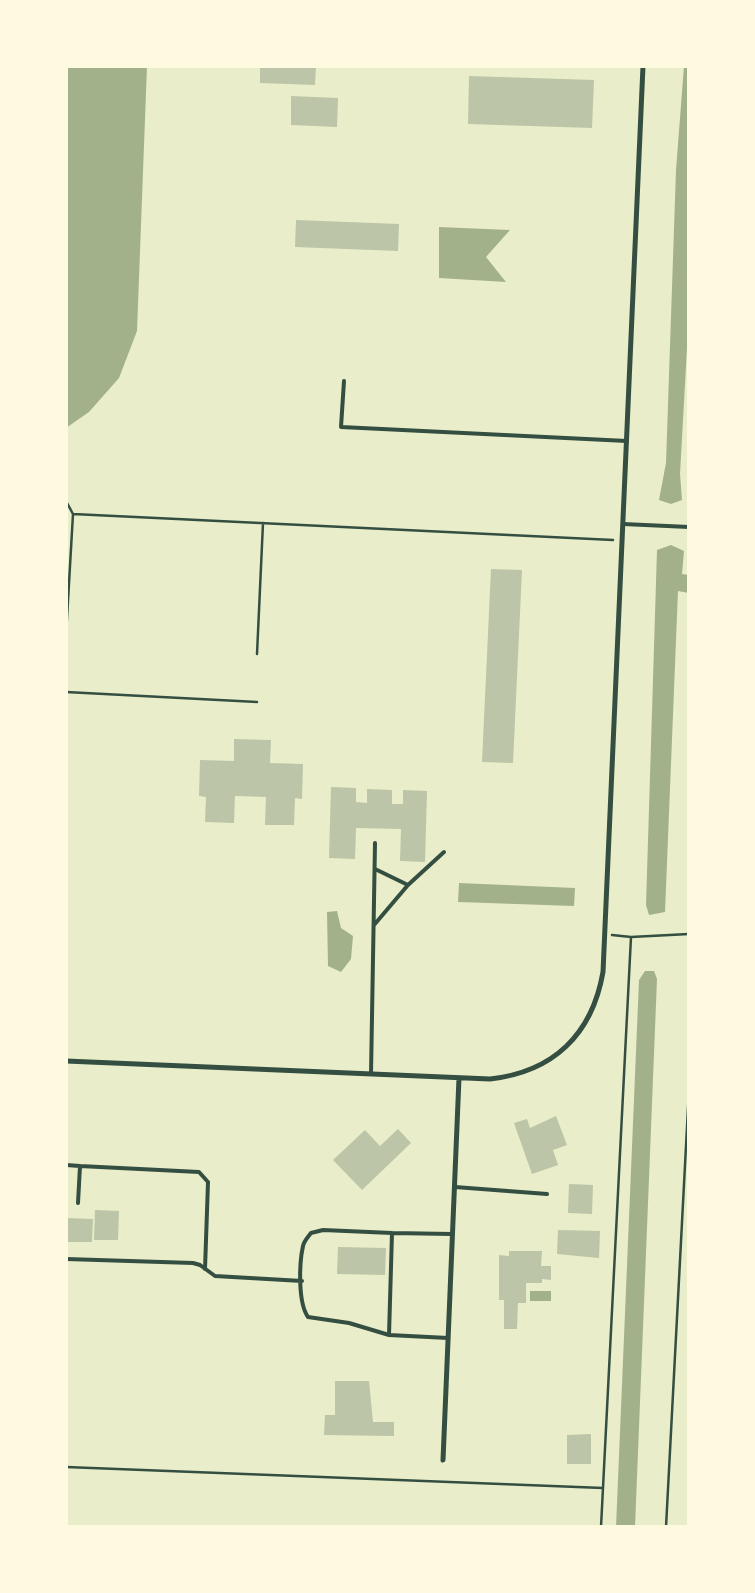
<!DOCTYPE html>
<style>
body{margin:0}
#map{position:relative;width:755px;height:1593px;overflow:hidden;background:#e9edc9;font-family:"Exo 2",sans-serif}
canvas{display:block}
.frame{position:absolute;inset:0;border:68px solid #fefae0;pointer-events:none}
</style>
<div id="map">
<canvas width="755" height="1593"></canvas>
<div class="frame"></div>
</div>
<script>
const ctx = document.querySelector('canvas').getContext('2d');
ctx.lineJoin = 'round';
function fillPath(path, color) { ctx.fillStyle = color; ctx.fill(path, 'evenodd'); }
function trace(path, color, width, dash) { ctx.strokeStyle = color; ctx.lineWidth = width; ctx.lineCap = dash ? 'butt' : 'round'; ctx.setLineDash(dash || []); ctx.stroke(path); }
fillPath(new Path2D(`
 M66,66H147L137,331L119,378L89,412L66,428Z
 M684,66H689V312L680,474L682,500L671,504L659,500L666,463L676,170Z
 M439,227L510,230L486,257L506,282L439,278Z
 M671,545L684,551L682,574L689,575V593L678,591L665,912L649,915L646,905L657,550Z
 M459,883L575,888L574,906L458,902Z
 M337,911L341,928L353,936L351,959L341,972L328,966L327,912Z
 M645,971H654L657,979L635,1527H616L639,980Z
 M530,1291H551V1301H530Z`), '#a3b18a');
fillPath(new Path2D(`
 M260,66H316L315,85L260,83Z
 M469,76L594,80L592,128L468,124Z
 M291,96L338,98L337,127L291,125Z
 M296,220L399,224L398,251L295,247Z
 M491,569L522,570L513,763L482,762Z
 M234,739L271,740L270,763L303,764L302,799L295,798L294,825H265L266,797L235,796L234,823L205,822L206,797L199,796L200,760L234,761Z
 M331,787L356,788V802L367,803V789L392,790V804H403V790L427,791L425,862L400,861L401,829L356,828L355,859L329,858Z
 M556,1116L567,1145L553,1150L558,1165L532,1174L514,1123L527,1119L530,1128Z
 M398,1129L411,1143L362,1190L333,1160L365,1130L380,1146Z
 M569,1184L593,1185L592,1214L568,1213Z
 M95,1210L119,1211L118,1240H94Z
 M66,1218L93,1219L92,1242H66Z
 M558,1230L600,1231L599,1258L557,1254Z
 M338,1247L386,1248L385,1275L337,1274Z
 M509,1251H542L541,1266H551V1280L542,1279V1283H526V1303H518L517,1329H504V1300H499V1255L509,1256Z
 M335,1381H369L373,1422H394V1436L324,1435L325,1415H335Z
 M591,1434V1464H567V1435Z`), '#bcc5a7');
trace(new Path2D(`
 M66,501L73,514
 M66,635L73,514L613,540
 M257,654L263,523
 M66,692L257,702
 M612,935L631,937L689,934
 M66,1467L603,1488
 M601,1527L631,937
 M666,1527L689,1089`), '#344e41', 2.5);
trace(new Path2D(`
 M344,381L341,427L627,441
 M623,524L689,527
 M375,869L408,885
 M374,925L408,885L444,852
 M371,1074L375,843
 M66,1165L80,1166L78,1203
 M80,1166L199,1172L208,1182L205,1269
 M455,1187L547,1194
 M66,1259L193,1263L200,1265L215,1276L302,1281
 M389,1335L349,1323L308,1317C298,1303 299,1264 303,1246C304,1241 308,1237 311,1233L323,1230L392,1233
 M448,1338L389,1335L392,1233L452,1234`), '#344e41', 4);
trace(new Path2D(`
 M66,1061L490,1079C553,1072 592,1035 603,972L643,66
 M443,1460L459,1078`), '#344e41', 5);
</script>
